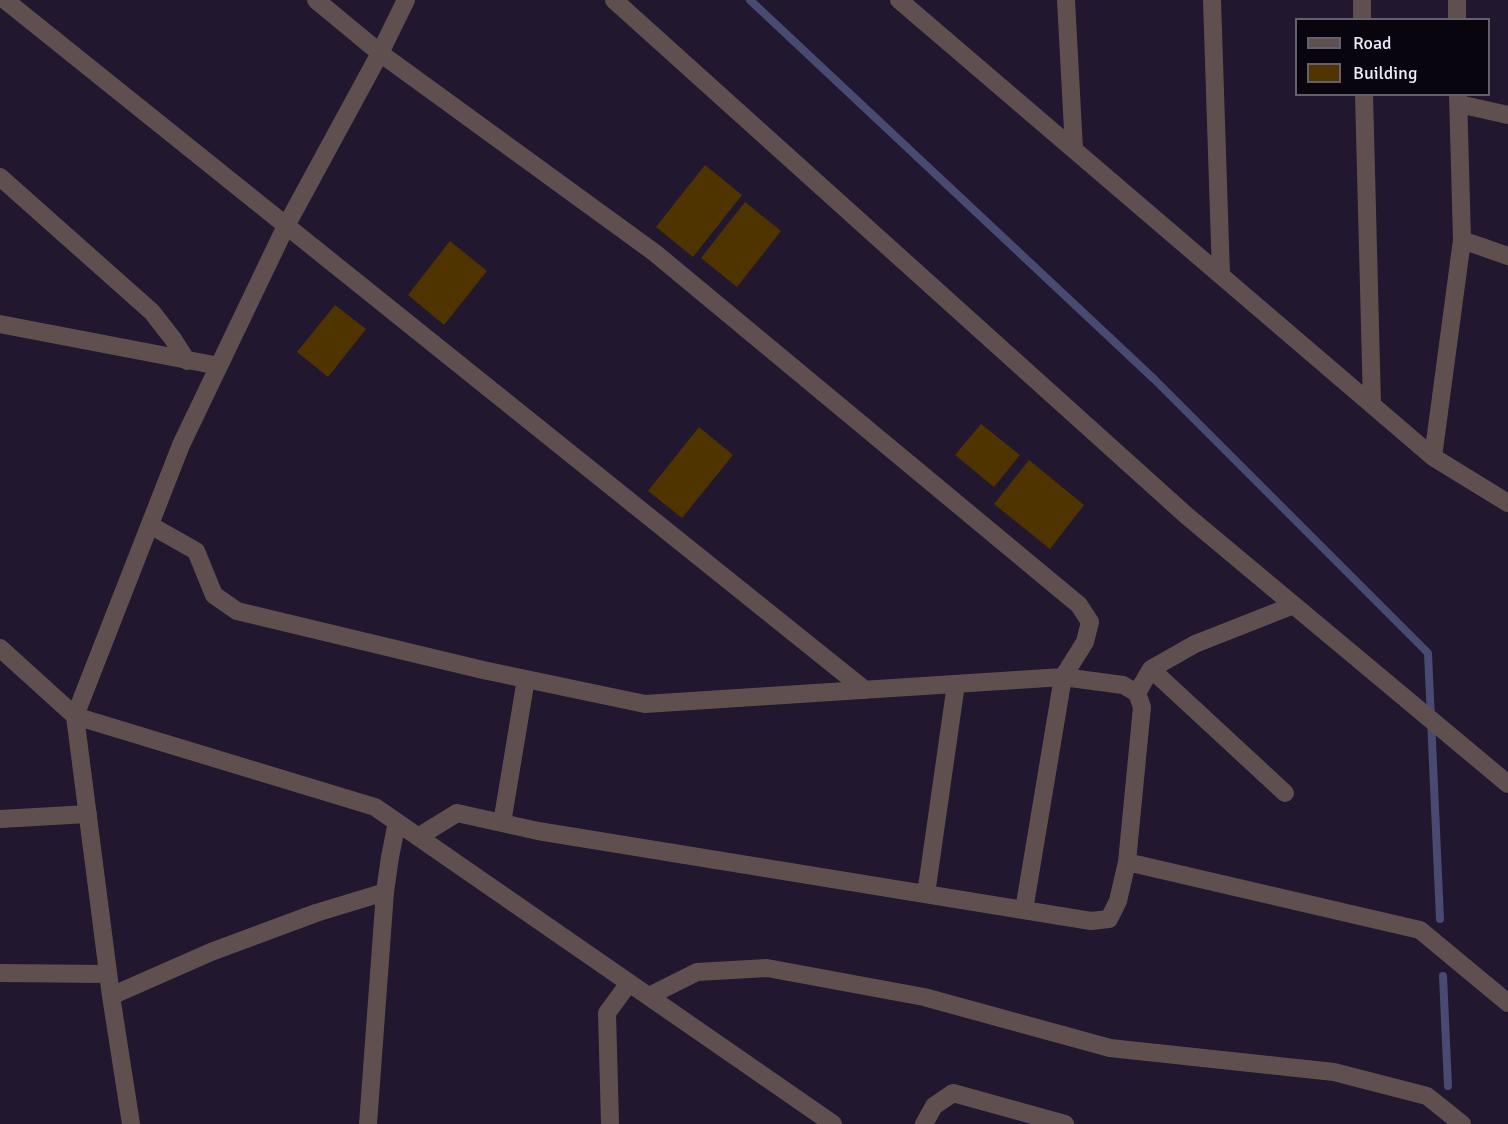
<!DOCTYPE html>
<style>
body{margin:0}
#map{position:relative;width:1508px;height:1124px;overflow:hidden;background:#21172e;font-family:Signika,sans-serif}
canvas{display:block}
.legend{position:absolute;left:1295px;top:18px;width:195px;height:78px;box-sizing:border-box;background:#09050e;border:2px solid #65616c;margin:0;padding:8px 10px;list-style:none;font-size:18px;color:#f0eafa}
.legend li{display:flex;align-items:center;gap:12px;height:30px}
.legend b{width:30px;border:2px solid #65616c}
</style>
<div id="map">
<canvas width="1508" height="1124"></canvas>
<ul class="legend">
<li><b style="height:8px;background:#5f504f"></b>Road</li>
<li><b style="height:16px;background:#503400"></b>Building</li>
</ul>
</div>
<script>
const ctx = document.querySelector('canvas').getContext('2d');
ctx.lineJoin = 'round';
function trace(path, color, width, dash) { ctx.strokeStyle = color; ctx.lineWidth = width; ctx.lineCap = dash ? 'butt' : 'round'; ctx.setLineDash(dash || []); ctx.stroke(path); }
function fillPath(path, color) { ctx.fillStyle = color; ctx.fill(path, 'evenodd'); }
trace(new Path2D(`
 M750,0L1154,379L1428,653L1440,919
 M1443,976L1448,1086`), '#484a71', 8);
fillPath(new Path2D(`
 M705,165L742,195L693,257L656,227Z
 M745,202L781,231L737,287L701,258Z
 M450,241L487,271L444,325L408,295Z
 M335,305L366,329L328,377L297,352Z
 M981,424L1020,455L994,487L955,455Z
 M699,427L733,455L682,518L648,491Z
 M1029,460L1084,505L1050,549L994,504Z`), '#503400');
trace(new Path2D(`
 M5,0L865,690
 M316,0L380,53L655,253L1079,605L1090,622L1085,642L1063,677L1024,910
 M406,0L380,53L286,226L181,445L75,716L375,807L833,1124
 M614,0L1187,516L1508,784
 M899,0L1433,457L1508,503
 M1066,0L1074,149
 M1212,0L1221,275
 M1362,0V20
 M1457,0V20
 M1364,94L1372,404
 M1459,104L1508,115
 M0,177L152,312L173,339L187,361
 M1462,240L1508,256
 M0,324L219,366
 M1433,457L1462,240L1458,94
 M150,525L196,551L214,595L237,611L483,670L645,704L1063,677L1123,685L1137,693L1142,707L1127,862L1118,901L1109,919L1091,921L538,831L457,813L418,837
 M0,648L75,716L111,996
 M1151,669L1285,793
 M1137,693L1151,669L1195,644L1294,605
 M0,819L88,814
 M502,823L526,679
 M1127,862L1420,930L1508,1003
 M926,894L956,684
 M0,973L108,974
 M649,996L697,972L767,968L924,997L1110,1048L1334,1072L1427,1096L1462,1124
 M131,1124L111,996L211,952L316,913L385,892
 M368,1124L385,892L390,857L397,822
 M610,1124L607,1013L629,983
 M924,1124L934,1106L953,1093L1065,1124`), '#5f504f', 18);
</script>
